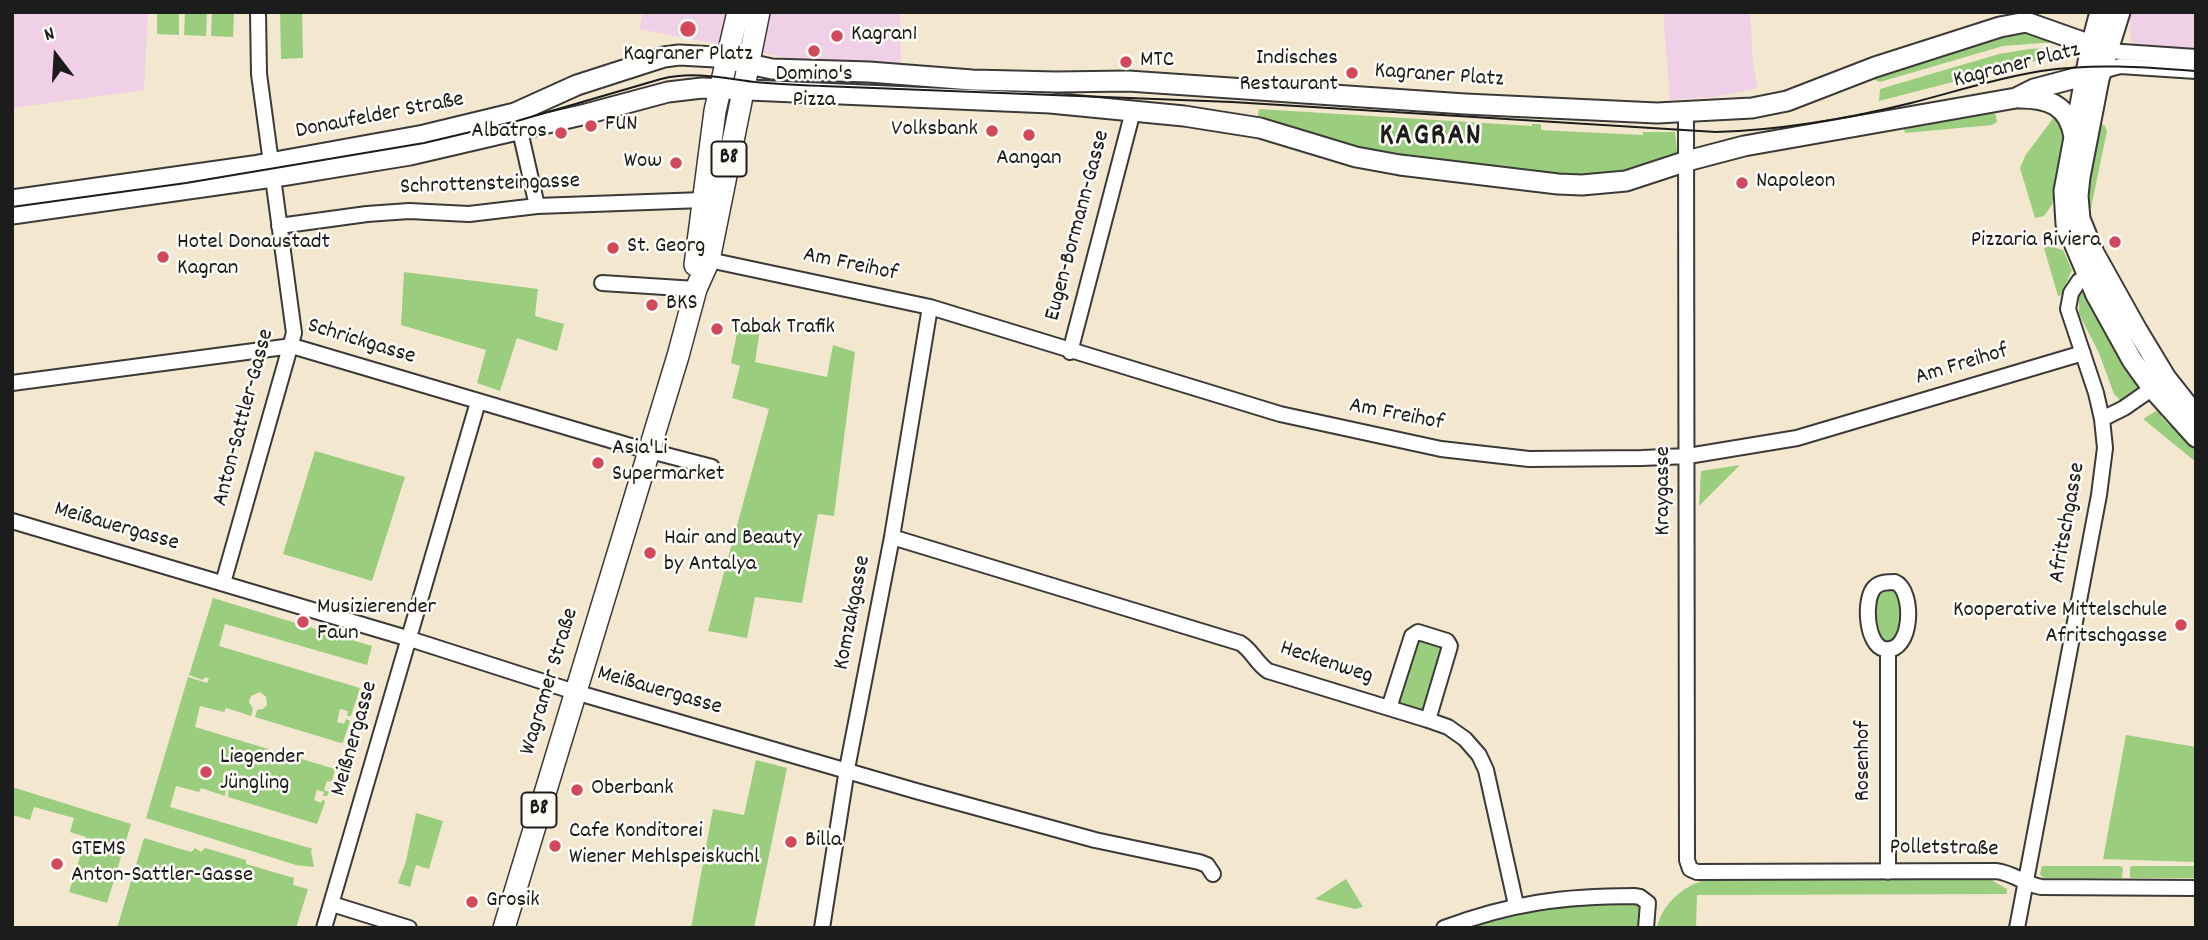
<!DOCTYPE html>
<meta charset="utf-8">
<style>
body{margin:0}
#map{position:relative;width:2208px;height:940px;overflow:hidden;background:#f3e7cf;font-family:Dekko,sans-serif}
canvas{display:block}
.frame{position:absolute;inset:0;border:14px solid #1c1c1c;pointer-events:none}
.north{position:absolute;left:21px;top:21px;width:70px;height:70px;-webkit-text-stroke:5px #fdfcf7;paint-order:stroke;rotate:343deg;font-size:19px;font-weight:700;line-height:28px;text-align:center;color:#1c1c1c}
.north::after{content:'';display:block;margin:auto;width:24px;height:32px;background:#1c1c1c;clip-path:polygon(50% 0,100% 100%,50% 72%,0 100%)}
</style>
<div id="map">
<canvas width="2208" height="940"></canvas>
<div class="frame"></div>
<div class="north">N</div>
</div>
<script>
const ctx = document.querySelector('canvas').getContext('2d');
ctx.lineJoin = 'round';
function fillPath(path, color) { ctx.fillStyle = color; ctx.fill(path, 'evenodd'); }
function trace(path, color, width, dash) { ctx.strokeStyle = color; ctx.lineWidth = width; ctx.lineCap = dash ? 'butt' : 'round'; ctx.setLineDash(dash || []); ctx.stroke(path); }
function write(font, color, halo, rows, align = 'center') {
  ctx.font = font + ' Dekko,sans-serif'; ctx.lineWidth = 5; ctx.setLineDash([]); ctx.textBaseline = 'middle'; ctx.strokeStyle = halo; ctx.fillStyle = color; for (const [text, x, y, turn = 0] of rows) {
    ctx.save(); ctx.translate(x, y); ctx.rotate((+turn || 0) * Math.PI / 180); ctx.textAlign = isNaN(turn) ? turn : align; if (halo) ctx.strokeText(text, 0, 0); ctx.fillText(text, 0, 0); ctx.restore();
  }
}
fillPath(new Path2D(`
 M12,12H148L144,90L12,108Z
 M643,12H900L901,80L639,29Z
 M1663,12H1750L1753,64L1758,88L1715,97L1670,100Z
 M2129,12H2196V50L2131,43Z`), '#efd0e7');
fillPath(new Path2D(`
 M157,12H179V35L157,34Z
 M185,12H207L206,36L184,35Z
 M212,12H234L233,37L211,36Z
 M280,12H302L303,58L281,59Z
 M2030,30L2056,42L2003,46L1880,82L1875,80L1872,73L1937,50Z
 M2029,49C2038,49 2050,46 2054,56L1879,101L1880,89L1999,54Z
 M1259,109L1532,126V124H1541V130L1643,135V132H1675L1677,151L1673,156L1612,177L1585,180L1417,164L1257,121Z
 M1995,113L1997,122L1992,125L1905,133L1904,129L1951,120V117Z
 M2057,113L2067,132L2052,205L2044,216L2035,218L2020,168L2025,156Z
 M2097,122L2105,126L2107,131L2091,208L2087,210L2086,202Z
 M2049,246L2063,250L2072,270L2061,295L2058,296L2044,248Z
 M404,272L538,289L535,316L564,324L557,351L517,338L500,391L477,383L486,350L401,325Z
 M2086,291L2141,388L2122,402L2114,394L2099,353L2079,314V295Z
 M739,323L760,329L755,362L827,377L833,345L855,352L834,516L818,514L802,603L755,597L747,638L708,631L769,409L732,398L740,366L731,363Z
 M2156,411L2161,412V416L2169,425L2170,424L2189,443H2196V462L2143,419Z
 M315,451L405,477L372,581L283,554Z
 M1740,465L1699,506L1701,471Z
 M1893,588L1901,596V634L1897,639L1886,644L1875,633L1874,597L1880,590Z
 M213,598L372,646L367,665L225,624L219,646L360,688L351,716H347L348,711L340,709L337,722L344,724L346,719L350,721L343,742L341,743L255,717L257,710L263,709L267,705L266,697L260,692L251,696L249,702L253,709L251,716L226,708L224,712L200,706L195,727L335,769L332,782L327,781L324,790L329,792L327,796H323L324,792L317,790L314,800L321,803L323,799L325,802L317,824L228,797L229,786L234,785L237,778L234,770L224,772L223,781L226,786L225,796L201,788L199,792L176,786L170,807L313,849L311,851L314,867L296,865L146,818L188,677L207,683L209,679L205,677L203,680L189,675Z
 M1415,637L1446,646L1426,712L1395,703Z
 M2126,735L2196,747V862L2103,859Z
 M756,760L787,768L754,928H691L713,809L744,815Z
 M12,787L131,824L107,903L69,892L86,837L70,832L74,818L34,807L30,820L12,815Z
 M416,813L443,821L429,869L416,865L410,887L398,883L406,861Z
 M144,838L191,852L195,848L201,852L205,848L246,860V864L294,878L293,885L308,889L296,928H117Z
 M2042,866H2120L2123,868L2122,878H2043L2040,874Z
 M2133,866H2196V878H2130V867Z
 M1993,877V881L2007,889V894L1697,895L1696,928H1657C1661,907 1680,888 1700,882V878Z
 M1346,879L1363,907L1355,909L1315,899Z
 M1632,901L1641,908L1640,928H1456L1539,906Z`), '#9ace7e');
const street = new Path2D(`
 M2108,51L2196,57
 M2102,71L2120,66L2196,71
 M1686,112L1687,860L1690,869L1697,872L1996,871C2013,873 2025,884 2041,887L2196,888
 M518,122L537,206
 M279,226L367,214L409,211L469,214L537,206L703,200
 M709,260L930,307L1280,414L1441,449L1529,459L1642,458L1688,456L1797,438L2083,353
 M602,283L696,289
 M1070,352L1133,111
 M12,383L292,346L627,445L712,467
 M2102,419L2124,408L2160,383
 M12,521L410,639L575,692L916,791L1095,840L1199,862L1207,865L1213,874
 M892,537L1240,643C1252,650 1256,663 1268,671L1428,720L1448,727L1465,739L1479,755L1486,770L1516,905
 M1895,582C1915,590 1913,655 1884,649C1866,645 1863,598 1875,587C1880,582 1888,582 1895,582Z
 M223,583L294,333L259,74L258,12
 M1888,650V872
 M1389,708L1412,636L1418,632L1447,641L1450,646L1428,720
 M332,904L409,928
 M324,928L478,402
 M822,928L847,769L892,537L930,307
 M1444,928C1511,903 1564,896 1634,896L1640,897L1648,903L1646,928
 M2017,928L2099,495L2105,448L2102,419L2096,393L2068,309L2071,293L2079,281L2094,271`);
const secondary = new Path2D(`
 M2100,12L2091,46L2064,191L2066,224L2096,295L2132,360L2152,388L2196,437
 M2120,12L2099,79L2080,177L2078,196L2080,219L2094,253L2137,330L2166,378L2196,416
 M2020,98C2048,98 2069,105 2074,137
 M12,200L253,166L424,135L515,113L577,85L664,57L679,55L716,57L772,69L869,72L972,80L1056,82L1128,81L1465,104L1657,113L1752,108L1787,101L1875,67L2000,27L2026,22L2108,51
 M12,214L287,175L410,155L586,114L668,92L702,88L1050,103L1184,116L1260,128L1356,157L1400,165L1558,184L1582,185L1626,181L1687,161L1744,146L2016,98L2034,89L2102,71`);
const primary = new Path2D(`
 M695,265L715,111L738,12
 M504,928L678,356L696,289L709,260L759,12`);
trace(street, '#3c3a37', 18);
trace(secondary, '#3c3a37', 23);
trace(primary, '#3c3a37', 24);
trace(street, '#fff', 14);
trace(secondary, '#fff', 19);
trace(primary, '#fff', 21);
trace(new Path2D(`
 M12,207L186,183L424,143L517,121L661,79C693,71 723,78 755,82C777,84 800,85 822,86L1232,102L1716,132C1782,130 1847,119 1911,103C1954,92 1997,78 2041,71C2093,63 2144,67 2196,71`), '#1c1c1c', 2);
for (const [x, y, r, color] of [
 [688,29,9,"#d1495b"],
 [837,36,7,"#d1495b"],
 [814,51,7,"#d1495b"],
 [1126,62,7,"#d1495b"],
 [1352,73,7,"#d1495b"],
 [591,126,7,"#d1495b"],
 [992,131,7,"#d1495b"],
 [561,133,7,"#d1495b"],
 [1029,135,7,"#d1495b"],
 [676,163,7,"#d1495b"],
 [1742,183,7,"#d1495b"],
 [2115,242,7,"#d1495b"],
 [613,248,7,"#d1495b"],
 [163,257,7,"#d1495b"],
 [652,305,7,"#d1495b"],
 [717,329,7,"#d1495b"],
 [598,463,7,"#d1495b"],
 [650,553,7,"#d1495b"],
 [303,622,7,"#d1495b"],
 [2181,625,7,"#d1495b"],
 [206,772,7,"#d1495b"],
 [577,790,7,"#d1495b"],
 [791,842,7,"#d1495b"],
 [555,846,7,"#d1495b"],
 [57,864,7,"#d1495b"],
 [472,902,7,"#d1495b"]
]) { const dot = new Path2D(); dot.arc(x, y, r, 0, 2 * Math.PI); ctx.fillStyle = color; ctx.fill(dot); trace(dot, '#fdfcf7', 2.5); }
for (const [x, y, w] of [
 [729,159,35],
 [539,810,35]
]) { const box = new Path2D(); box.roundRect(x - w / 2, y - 17.5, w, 35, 5); ctx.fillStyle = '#fdfcf7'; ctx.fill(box); trace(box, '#1c1c1c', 2); }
write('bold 21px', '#1c1c1c', null, [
 ["B8",729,159],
 ["B8",539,810]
]);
write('23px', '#1c1c1c', '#fdfcf7', [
 ["Kagran1",851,36],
 ["Kagraner Platz",688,56,"center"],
 ["Indisches",1338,60,"right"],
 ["Restaurant",1338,86,"right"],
 ["MTC",1140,62],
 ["Domino's",814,76,"center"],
 ["Pizza",814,102,"center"],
 ["FUN",605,126],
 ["Volksbank",978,131,"right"],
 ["Albatros",547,133,"right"],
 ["Aangan",1029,160,"center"],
 ["Wow",662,163,"right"],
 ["Napoleon",1756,183],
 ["Pizzaria Riviera",2101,242,"right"],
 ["Hotel Donaustadt",177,244],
 ["Kagran",177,270],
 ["St. Georg",627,248],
 ["BKS",666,305],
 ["Tabak Trafik",731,329],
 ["Asia'Li",612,450],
 ["Supermarket",612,476],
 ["Hair and Beauty",664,540],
 ["by Antalya",664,566],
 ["Musizierender",317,609],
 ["Faun",317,635],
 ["Kooperative Mittelschule",2167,612,"right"],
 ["Afritschgasse",2167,638,"right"],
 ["Liegender",220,759],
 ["Jüngling",220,785],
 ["Oberbank",591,790],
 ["Cafe Konditorei",569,833],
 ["Wiener Mehlspeiskuchl",569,859],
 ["Billa",805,842],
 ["GTEMS",71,851],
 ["Anton-Sattler-Gasse",71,877],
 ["Grosik",486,902]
], 'left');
write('23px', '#1c1c1c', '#fdfcf7', [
 ["Kagraner Platz",2017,67,-14],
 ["Kagraner Platz",1439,77,4],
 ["Donaufelder Straße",380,117,-11],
 ["Schrottensteingasse",490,186,-2],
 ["Eugen-Bormann-Gasse",1079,226,-75],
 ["Am Freihof",850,266,12],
 ["Schrickgasse",361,343,17],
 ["Am Freihof",1962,366,-17],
 ["Am Freihof",1396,416,11],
 ["Anton-Sattler-Gasse",245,418,-75],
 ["Kraygasse",1665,491,-90],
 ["Afritschgasse",2069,523,-80],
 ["Meißauergasse",116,528,16],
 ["Komzakgasse",854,613,-79],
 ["Heckenweg",1326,664,18],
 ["Wagramer Straße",551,682,-73],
 ["Meißauergasse",659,692,16],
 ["Meißnergasse",356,739,-74],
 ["Rosenhof",1865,761,-90],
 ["Polletstraße",1944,850,1]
]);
ctx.letterSpacing = '2px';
write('bold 30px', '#1c1c1c', '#fdfcf7', [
 ["KAGRAN",1431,139]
]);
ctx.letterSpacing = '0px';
</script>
